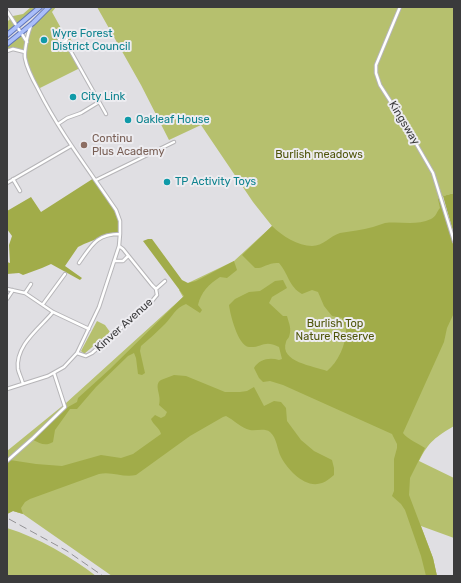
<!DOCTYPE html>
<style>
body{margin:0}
#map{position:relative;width:461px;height:583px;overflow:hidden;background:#e0dfe3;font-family:Rubik,sans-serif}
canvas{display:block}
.frame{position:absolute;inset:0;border:8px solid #3b3b3c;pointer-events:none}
</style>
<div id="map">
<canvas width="461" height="583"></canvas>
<div class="frame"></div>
</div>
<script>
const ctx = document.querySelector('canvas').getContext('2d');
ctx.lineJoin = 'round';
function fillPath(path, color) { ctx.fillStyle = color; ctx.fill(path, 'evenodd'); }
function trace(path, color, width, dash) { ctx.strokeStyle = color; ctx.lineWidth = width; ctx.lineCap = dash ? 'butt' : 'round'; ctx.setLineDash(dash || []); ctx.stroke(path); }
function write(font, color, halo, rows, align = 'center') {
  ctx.font = font + ' Rubik,sans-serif'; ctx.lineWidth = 4; ctx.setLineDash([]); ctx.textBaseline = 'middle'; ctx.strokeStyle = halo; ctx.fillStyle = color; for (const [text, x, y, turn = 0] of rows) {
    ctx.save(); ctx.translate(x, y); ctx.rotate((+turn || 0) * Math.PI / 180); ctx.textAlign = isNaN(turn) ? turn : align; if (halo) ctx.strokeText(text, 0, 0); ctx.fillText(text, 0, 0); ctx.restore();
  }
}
fillPath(new Path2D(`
 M31,7H40L7,35V22L13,16L23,14Z
 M49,7H56L52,12L62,30H65L73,43L68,46L80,68L38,89L27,65L25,52L13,49L7,51V44L21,33L27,42L30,28Z
 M97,7H454V193L440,197L454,248V426C436,437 429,441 419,461L454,478V538L421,526L433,558L437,576H112L23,514L13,511L7,514V451L66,403L183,297L179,290L188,283L234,261L272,226L253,202L201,125L169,140L141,85Z
 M97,321L105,325L110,332L84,354L81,351Z
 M7,528C39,538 70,556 96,576H7Z`), '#b6c06e');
fillPath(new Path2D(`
 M94,178L119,216L120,234L99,238L84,244L78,247L65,266L82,278L80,280L51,264L42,268L23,275L19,273L7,274V262L10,263L9,245L12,236L7,229V211L31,197L41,212Z
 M454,193V235L443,196Z
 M440,197L454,248V313L447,328L444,342L403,433C407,439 419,444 425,448L410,478L409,495L433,558L437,576H426L421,556L405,510L401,504L392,496L394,491V459L397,448V444L392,434L283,385L270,381L263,382L259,378L254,368C259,359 270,357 279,360L282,359L279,347C264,339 262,348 249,347C238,346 230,314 229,305L235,299L249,292L260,291L275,281L283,280L287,288L272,297L269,303L283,316H287C289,324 292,328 289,337C288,339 286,340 286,342C279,362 314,366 327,371C338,362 346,345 346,330C346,327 343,322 342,318L332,316L324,306L318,292L312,290L302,294C289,287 288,273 279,263C268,262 263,269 255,268L242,255L272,226C282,236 298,246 312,246C323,246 330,236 340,233C351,231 362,230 373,227C377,226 381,224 385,223C400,221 416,226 431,219C436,217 437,211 440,208L438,199Z
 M148,239H152L182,280L188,283L196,281L234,261L237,270L227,278L220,277C209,284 201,292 198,305L202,310L200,313L186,304C175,308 173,316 165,324C157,332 149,339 141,346L140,351L145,373L142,375L138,374L136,358L134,353L128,356L96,387L77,409H70L55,430L53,442C45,447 40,443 33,440L68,407L77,402L78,398L110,369L184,296L143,241Z
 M174,375L186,376L225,392H240L247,391L254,387L264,406L274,401L281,402L286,408L287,421L301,440L314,451L332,460L334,468V475C330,478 326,482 322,483C305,489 288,470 281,457C277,449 277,438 270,432C265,428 256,431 250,430C241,428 234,420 226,416L223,417L190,436L136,475C123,478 112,471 99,474L30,499L25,502L21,508L23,514L13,511L7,514V462L10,460L36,464L62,466L101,455L121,458L133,454L161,434C160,428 153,425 151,419L155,415L161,418L165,416L167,412L159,405C162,395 153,385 161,380C165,378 170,377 174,375Z`), '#a1ac49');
const minor = new Path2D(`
 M400,7L376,65V73L380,85L403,121L433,173L454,241
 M7,11L27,42
 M59 38a4 4 0 1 1 8 0a4 4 0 1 1-8 0Z
 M65,41L106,114
 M7,51L13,49L25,52
 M58,124L67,118L81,113L99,102
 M13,179L20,191
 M96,180L174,142
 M7,183L71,146
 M115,261H123L128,256
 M79,263C92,245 96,234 120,234
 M7,289L25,293L53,312L89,329
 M156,289L165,281
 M25,293L31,284
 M7,299L13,290
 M43,304L65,274
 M77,353L86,356L92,353L152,301L157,295L156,289L152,285L123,249L119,246
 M23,384C22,379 19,374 18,369C15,345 40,328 53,312
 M7,389L48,376L64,367L77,353L99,307L119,246L120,234V221L116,210C89,170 60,133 38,89C33,80 27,69 25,58C24,52 28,31 31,26
 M7,461L33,438L65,407L54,373`);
const primary = new Path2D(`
 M7,35L40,7
 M7,44L33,23L49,7`);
trace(minor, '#b6b5b8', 4.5);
trace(primary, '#5f74b6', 6);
trace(minor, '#fff', 2.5);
trace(primary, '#aabefa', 4);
trace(new Path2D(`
 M9,519L67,551L103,576`), '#939295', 1, [8, 4]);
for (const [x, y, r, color] of [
 [44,40,4,"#0f9aa8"],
 [73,97,4,"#0f9aa8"],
 [128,120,4,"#0f9aa8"],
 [84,145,4,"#8d6e63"],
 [167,182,4,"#0f9aa8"]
]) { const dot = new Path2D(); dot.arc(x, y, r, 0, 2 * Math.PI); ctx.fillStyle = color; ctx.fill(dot); trace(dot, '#edecf0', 1.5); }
write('11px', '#0d838f', '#edecf0', [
 ["Wyre Forest",52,34],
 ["District Council",52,47],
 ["City Link",81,97],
 ["Oakleaf House",136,120],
 ["TP Activity Toys",175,182]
], 'left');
write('11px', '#3b3b3c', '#edecf0', [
 ["Kingsway",404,123,59],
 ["Kinver Avenue",124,325,-42]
]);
write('11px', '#785e54', '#edecf0', [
 ["Continu",92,139],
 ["Plus Academy",92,152]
], 'left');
write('11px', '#4f550a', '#edecf0', [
 ["Burlish meadows",319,155],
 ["Burlish Top",335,324],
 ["Nature Reserve",335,337]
]);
</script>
